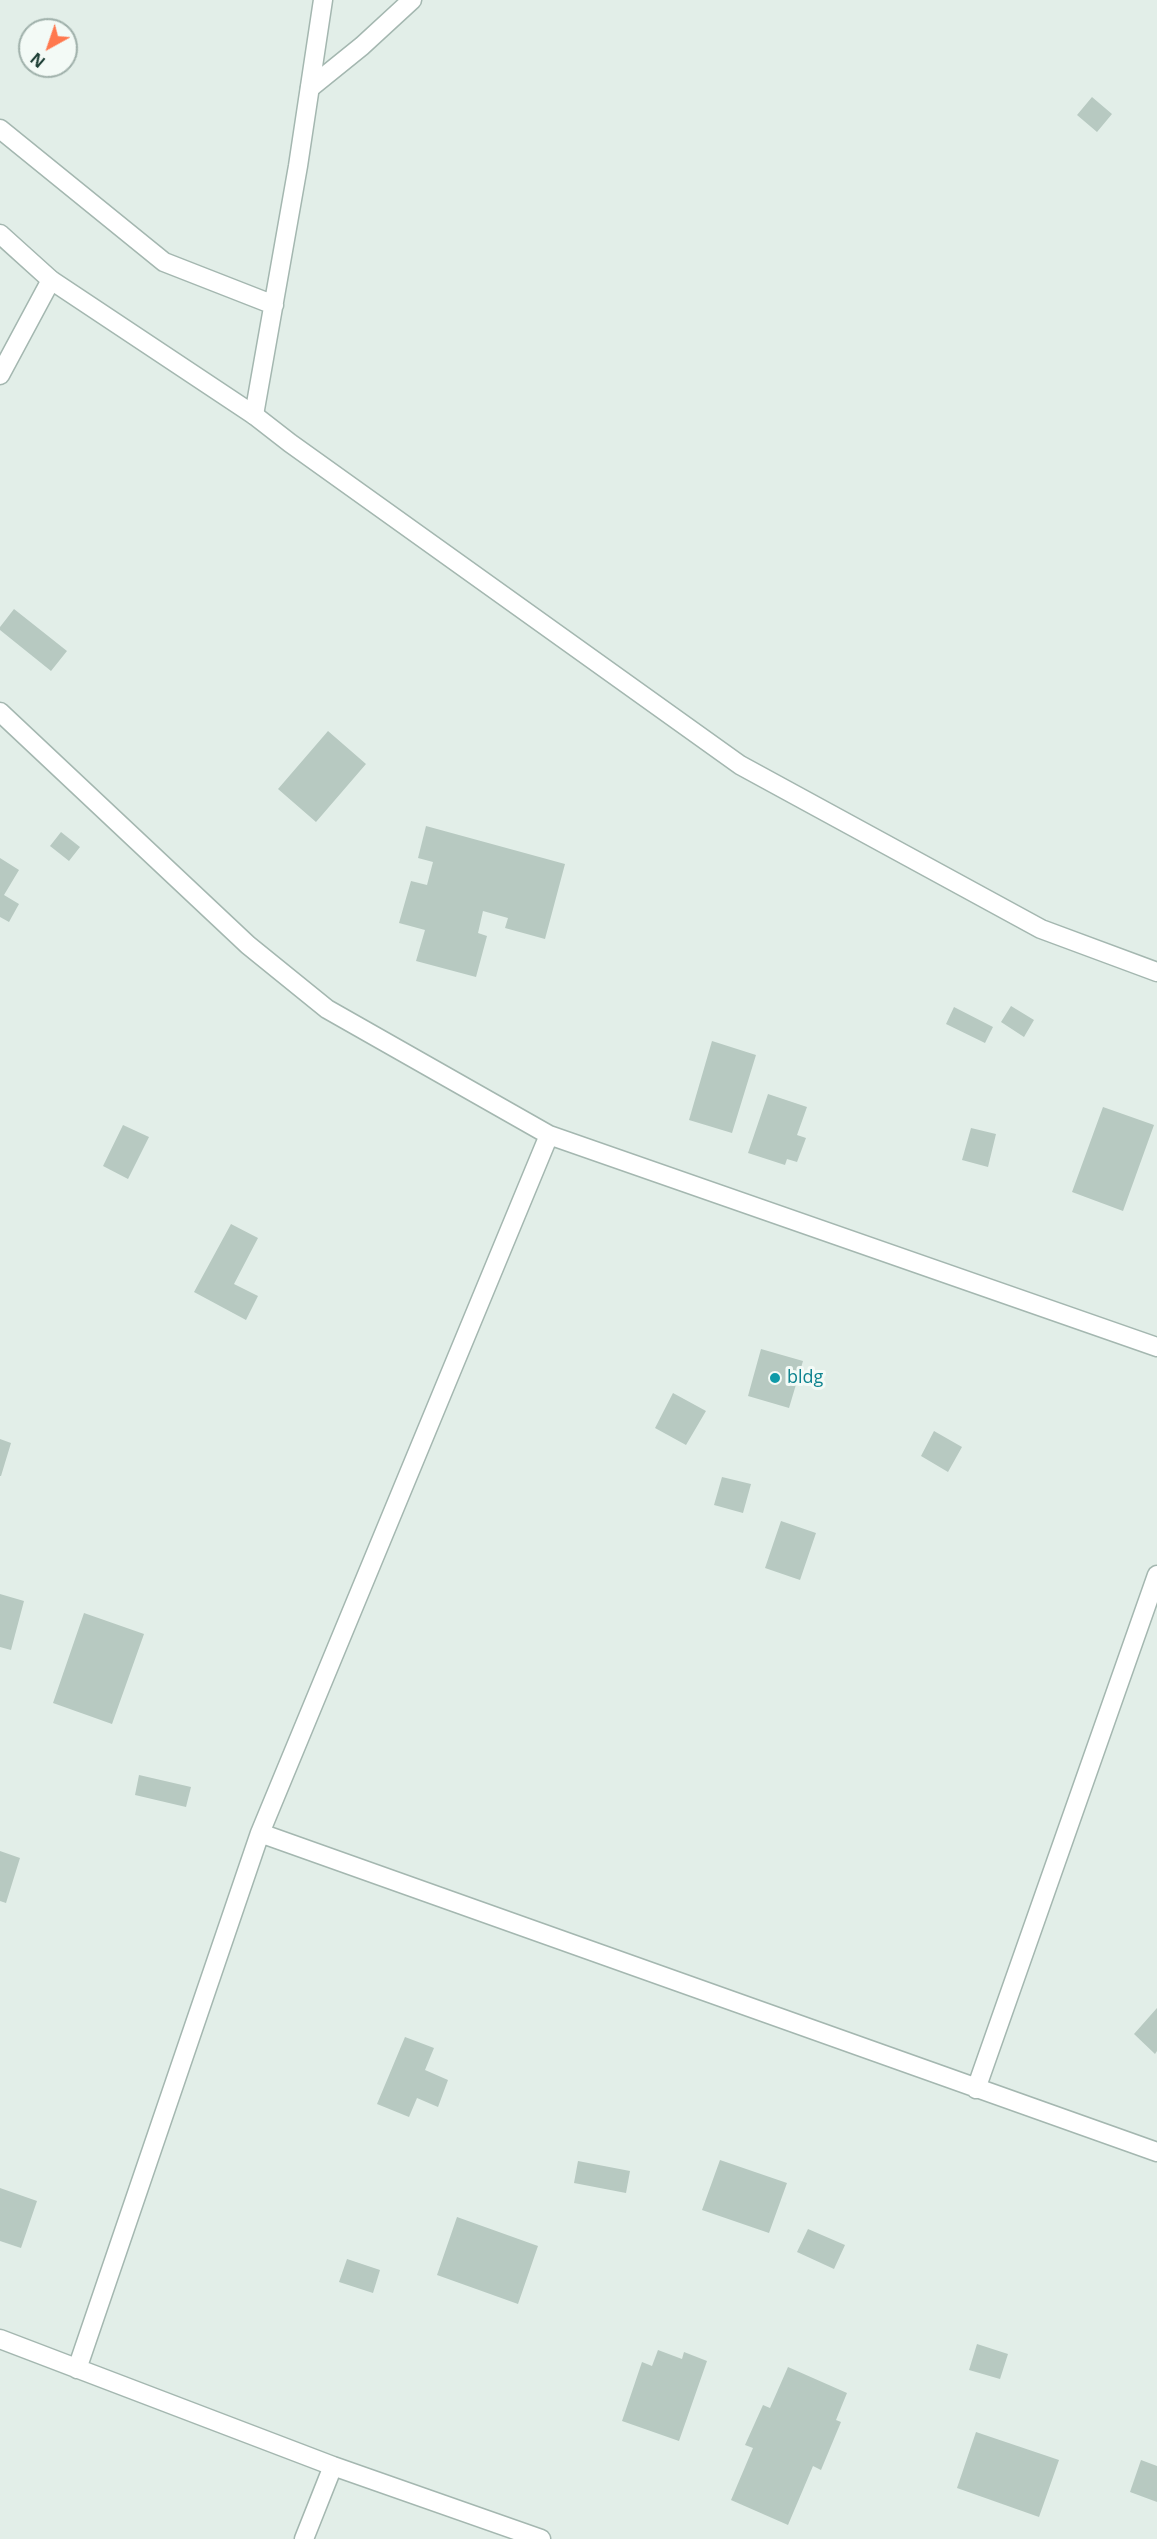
<!DOCTYPE html>
<style>
body{margin:0}
#map{position:relative;width:1157px;height:2539px;overflow:hidden;background:#e2eee8;font-family:"Open Sans",sans-serif}
canvas{display:block}
.north{position:absolute;left:18px;top:18px;width:60px;height:60px;box-sizing:border-box;background:#f3faf6;border:2px solid #9fb0aa;border-radius:50%;rotate:220deg;font-size:16px;font-weight:700;line-height:24px;text-align:center;color:#204138}
.north::after{content:'';display:block;margin:auto;width:21px;height:27px;background:#ff784e;clip-path:polygon(50% 0,100% 100%,50% 72%,0 100%)}
</style>
<div id="map">
<canvas width="1157" height="2539"></canvas>
<div class="north">N</div>
</div>
<script>
const ctx = document.querySelector('canvas').getContext('2d');
ctx.lineJoin = 'round';
function fillPath(path, color) { ctx.fillStyle = color; ctx.fill(path, 'evenodd'); }
function trace(path, color, width, dash) { ctx.strokeStyle = color; ctx.lineWidth = width; ctx.lineCap = dash ? 'butt' : 'round'; ctx.setLineDash(dash || []); ctx.stroke(path); }
function write(font, color, halo, rows, align = 'center') {
  ctx.font = font + ' "Open Sans",sans-serif'; ctx.lineWidth = 6; ctx.setLineDash([]); ctx.textBaseline = 'middle'; ctx.strokeStyle = halo; ctx.fillStyle = color; for (const [text, x, y, turn = 0] of rows) {
    ctx.save(); ctx.translate(x, y); ctx.rotate((+turn || 0) * Math.PI / 180); ctx.textAlign = isNaN(turn) ? turn : align; if (halo) ctx.strokeText(text, 0, 0); ctx.fillText(text, 0, 0); ctx.restore();
  }
}
fillPath(new Path2D(`
 M1092,97L1112,114L1097,132L1077,115Z
 M14,609L67,651L51,671L0,630V627Z
 M328,731L366,764L316,822L278,789Z
 M426,826L565,864L545,939L505,928L508,918L483,911L478,933L487,936L476,977L416,961L425,930L399,923L411,881L427,885L433,862L418,858Z
 M61,832L80,847L69,861L50,846Z
 M0,858L19,870L4,895L19,904L9,922L0,917Z
 M1011,1006L1034,1020L1024,1037L1001,1022Z
 M954,1007L993,1027L985,1043L946,1024Z
 M712,1041L756,1055L732,1133L689,1120Z
 M768,1094L807,1107L797,1135L806,1138L797,1162L787,1159L785,1165L748,1153Z
 M1103,1107L1154,1125L1123,1211L1072,1192Z
 M123,1125L149,1137L128,1179L103,1166Z
 M971,1128L996,1134L988,1167L962,1160Z
 M231,1224L258,1238L234,1284L258,1296L246,1320L194,1292Z
 M761,1349L803,1361L789,1408L748,1396Z
 M673,1393L706,1411L686,1445L655,1428Z
 M934,1431L962,1447L948,1472L921,1456Z
 M0,1439L11,1443L1,1476H0Z
 M722,1477L751,1484L743,1513L714,1505Z
 M781,1521L816,1533L800,1580L765,1568Z
 M0,1594L24,1601L11,1650L0,1647Z
 M84,1613L144,1634L112,1724L53,1703Z
 M139,1775L191,1787L186,1807L135,1795Z
 M0,1851L20,1858L6,1903L0,1901Z
 M1157,2008V2051L1155,2054L1134,2034Z
 M405,2037L434,2048L425,2070L448,2080L438,2107L417,2098L409,2117L377,2104Z
 M720,2160L787,2183L769,2233L702,2210Z
 M578,2161L630,2171L626,2193L574,2183Z
 M0,2188L37,2201L21,2248L0,2241Z
 M457,2217L538,2246L518,2304L437,2275Z
 M808,2229L845,2245L834,2269L797,2252Z
 M347,2259L380,2270L373,2293L339,2282Z
 M977,2344L1008,2354L1000,2379L969,2370Z
 M658,2350L682,2359L684,2352L707,2361L679,2441L622,2421L642,2362L652,2366Z
 M788,2367L847,2393L836,2420L841,2422L821,2470L813,2466L788,2525L731,2500L753,2448L745,2445L763,2405L770,2408Z
 M976,2432L1059,2460L1039,2517L957,2488Z
 M1141,2460L1157,2466V2502L1130,2492Z`), '#b7c9c1');
const service = new Path2D(`
 M310,88L362,46L412,0`);
const minor = new Path2D(`
 M0,129L164,262L274,305
 M0,375L51,280
 M254,415L298,166L323,0
 M0,712L248,945L327,1009L549,1135
 M260,1833L1157,2152
 M976,2089L1157,1575
 M0,2339L333,2466L541,2539
 M77,2369L260,1833L549,1135L1157,1347
 M304,2539L333,2466`);
const tertiary = new Path2D(`
 M0,234L51,280L254,415L290,443L740,765L1041,929L1157,972`);
trace(service, '#a4b7b0', 21);
trace(minor, '#a4b7b0', 21);
trace(tertiary, '#a4b7b0', 21);
trace(service, '#fff', 18);
trace(minor, '#fff', 18);
trace(tertiary, '#fff', 18);
for (const [x, y, r, color] of [
 [775,1378,6,"#0f9aa8"]
]) { const dot = new Path2D(); dot.arc(x, y, r, 0, 2 * Math.PI); ctx.fillStyle = color; ctx.fill(dot); trace(dot, '#f3faf6', 2); }
write('18px', '#0d838f', '#f3faf6', [
 ["bldg",787,1378]
], 'left');
</script>
